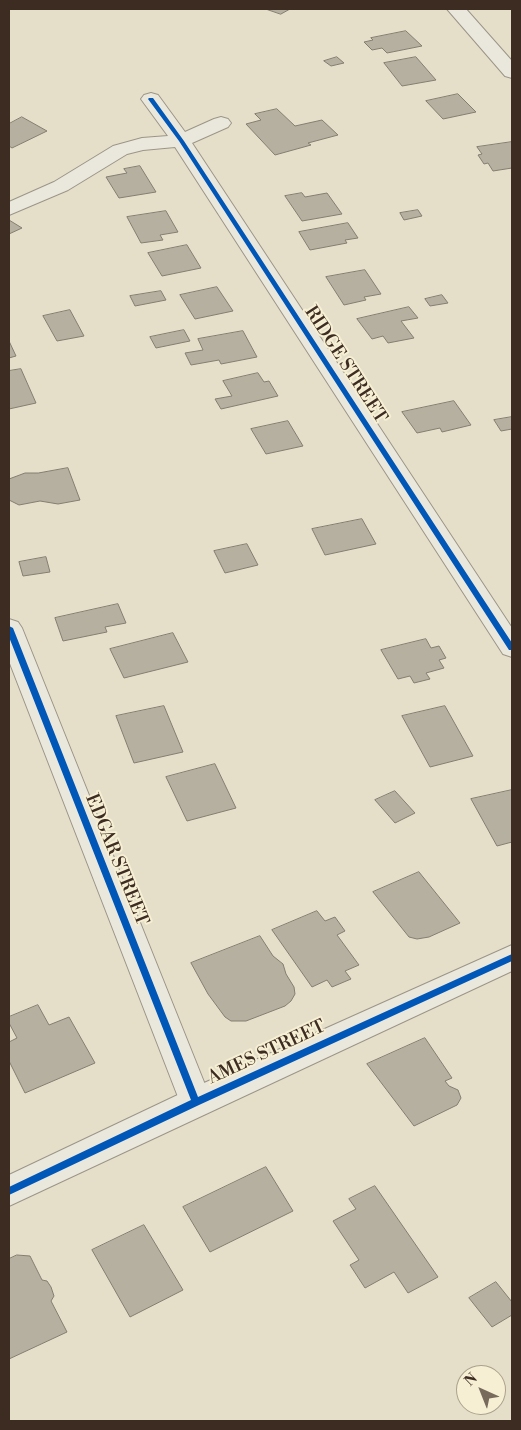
<!DOCTYPE html>
<style>
body{margin:0}
#map{position:relative;width:521px;height:1430px;overflow:hidden;background:#e5dfc9;font-family:"Libre Bodoni",serif}
canvas{display:block}
.frame{position:absolute;inset:0;border:10px solid #3d2c21;pointer-events:none}
.north{position:absolute;left:456px;top:1365px;width:50px;height:50px;box-sizing:border-box;background:#f6efd4;border:1px solid #aca18c;border-radius:50%;rotate:316deg;font-size:14px;font-weight:700;line-height:20px;text-align:center;color:#3d2c21}
.north::after{content:'';display:block;margin:auto;width:18px;height:22px;background:#786b5c;clip-path:polygon(50% 0,100% 100%,50% 72%,0 100%)}
</style>
<div id="map">
<canvas width="521" height="1430"></canvas>
<div class="frame"></div>
<div class="north">N</div>
</div>
<script>
const ctx = document.querySelector('canvas').getContext('2d');
ctx.lineJoin = 'round';
function fillPath(path, color) { ctx.fillStyle = color; ctx.fill(path, 'evenodd'); }
function trace(path, color, width, dash) { ctx.strokeStyle = color; ctx.lineWidth = width; ctx.lineCap = dash ? 'butt' : 'round'; ctx.setLineDash(dash || []); ctx.stroke(path); }
function write(font, color, halo, rows, align = 'center') {
  ctx.font = font + ' "Libre Bodoni",serif'; ctx.lineWidth = 4; ctx.setLineDash([]); ctx.textBaseline = 'middle'; ctx.strokeStyle = halo; ctx.fillStyle = color; for (const [text, x, y, turn = 0] of rows) {
    ctx.save(); ctx.translate(x, y); ctx.rotate((+turn || 0) * Math.PI / 180); ctx.textAlign = isNaN(turn) ? turn : align; if (halo) ctx.strokeText(text, 0, 0); ctx.fillText(text, 0, 0); ctx.restore();
  }
}
const building = new Path2D(`
 M266,9H290L281,14Z
 M406,31L422,46L387,53L382,48L372,50L364,42L373,40L371,38Z
 M337,57L344,63L331,66L324,61Z
 M416,57L436,80L402,86L384,63Z
 M458,94L476,112L443,119L426,101Z
 M277,109L295,126L322,120L338,135L308,143L311,145L275,155L246,124L261,120L255,114Z
 M22,117L47,131L12,148L9,146V124Z
 M512,142V168L493,171L488,163L484,164L478,155L482,154L477,147Z
 M140,166L156,192L119,198L106,177L127,173L124,169Z
 M302,193L305,197L327,193L342,214L302,221L285,196Z
 M418,210L422,216L404,220L400,213Z
 M166,211L178,232L160,235L163,240L141,243L127,217Z
 M9,220L22,228L9,234Z
 M348,223L358,238L345,240L347,243L310,250L299,232Z
 M187,245L201,268L162,276L148,253Z
 M365,270L381,294L364,297L366,300L344,305L326,277Z
 M217,287L233,311L195,319L180,295Z
 M161,291L166,300L135,306L130,296Z
 M442,295L448,303L430,306L425,299Z
 M409,307L418,318L401,321L414,338L388,343L383,336L372,339L357,319Z
 M70,310L84,336L57,341L43,316Z
 M184,330L190,341L156,348L150,337Z
 M243,331L257,357L221,364L219,360L191,365L185,353L203,350L198,339Z
 M9,341L16,356L9,358Z
 M21,369L36,403L9,409V371Z
 M258,373L264,382L269,381L278,396L221,409L215,399L232,396L223,381Z
 M454,401L471,425L442,432L440,428L417,433L402,412Z
 M512,417V429L501,431L494,420Z
 M288,421L303,446L266,454L251,429Z
 M68,468L80,500L58,504L40,501L19,505L9,500V479L25,473H38Z
 M362,519L376,544L325,555L312,529Z
 M247,544L258,565L225,573L214,551Z
 M46,557L50,572L23,576L19,562Z
 M118,604L126,623L105,627L107,632L63,641L55,618Z
 M173,633L188,662L124,678L110,649Z
 M426,639L431,648L439,646L446,658L439,660L444,668L426,673L430,679L414,683L410,676L398,679L381,650Z
 M164,706L183,752L134,763L116,716Z
 M445,706L473,756L430,767L402,716Z
 M215,764L236,808L187,821L166,777Z
 M512,790V842L497,846L471,799Z
 M395,791L415,813L395,823L375,800Z
 M419,872L460,923L429,937L417,939L409,937L373,892Z
 M317,911L325,921L335,917L345,931L337,935L359,965L345,971L351,979L332,987L327,980L312,987L272,930Z
 M260,936L273,956L283,964L286,974L294,987L295,994L291,1001L285,1006L246,1021H231L225,1017L208,994L191,963Z
 M38,1005L49,1025L69,1017L95,1063L25,1093L9,1061V1042L17,1038L9,1023V1017Z
 M425,1038L452,1078L445,1081L449,1086L458,1090L461,1098L457,1105L414,1126L367,1064Z
 M266,1167L293,1211L210,1252L183,1207Z
 M375,1186L438,1277L408,1293L394,1272L365,1288L350,1265L359,1260L333,1221L356,1209L349,1199Z
 M144,1225L183,1290L130,1317L92,1250Z
 M17,1255L30,1256L42,1280L47,1281L51,1287L54,1296L51,1301L67,1332L9,1359V1259Z
 M496,1282L512,1302V1315L492,1327L469,1298Z`);
fillPath(building, '#b5b0a0');
trace(building, '#847e72', 1);
const minor = new Path2D(`
 M151,93L158,95L185,132L214,119L221,117L228,119L231,123L228,127L192,143L512,628V657L503,654L175,147L143,150L127,154L68,190L9,215V202L54,182L113,146L142,138L168,136L141,99L144,95Z
 M9,619L18,622L22,628L212,1102L208,1112L196,1116L184,1112L180,1102L9,661Z`);
const tertiary = new Path2D(`
 M447,9H466L512,61V78L505,76Z
 M512,945V971L9,1206V1175L184,1092Z`);
trace(minor, '#9b9588', 2);
trace(tertiary, '#9b9588', 2);
fillPath(minor, '#eae8dc');
fillPath(tertiary, '#eae8dc');
fillPath(new Path2D(`
 M149,98H153L184,141L512,643V650H509L179,141L148,99Z
 M9,626L13,628L198,1097L512,954V961L199,1105L9,1195V1187L191,1100L9,637Z`), '#0057b8');
write('18px', '#3d2c21', '#f6efd4', [
 ["RIDGE STREET",345,365,57],
 ["EDGAR STREET",116,860,68],
 ["AMES STREET",267,1053,-25]
]);
</script>
